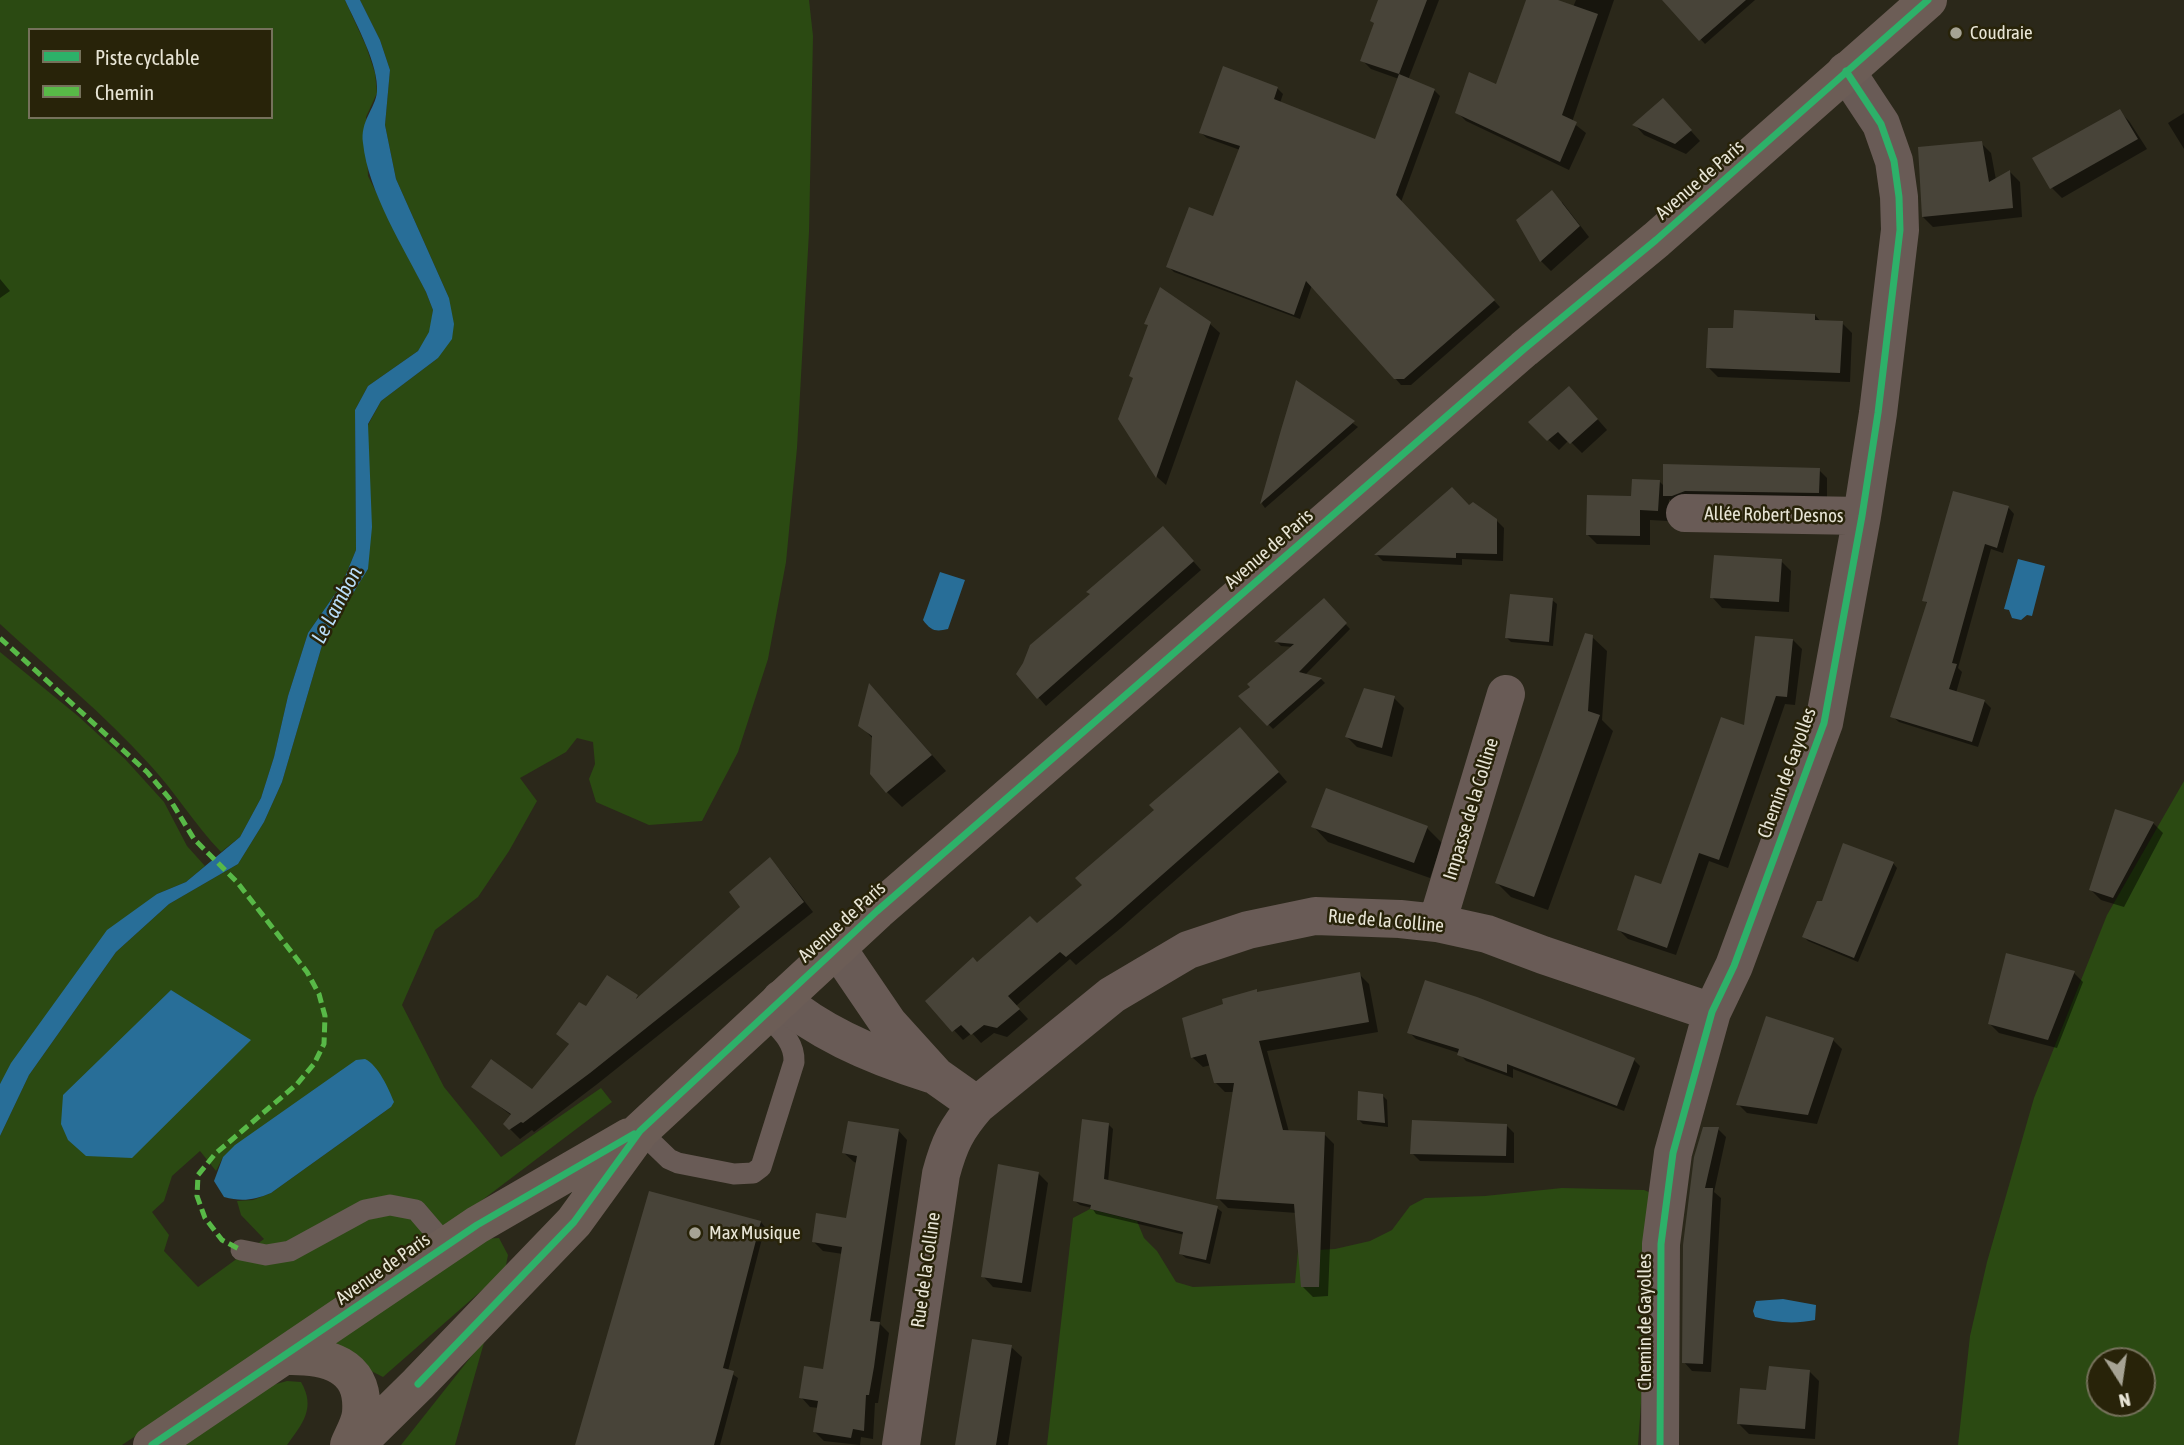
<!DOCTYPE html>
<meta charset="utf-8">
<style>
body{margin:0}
#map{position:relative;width:2184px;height:1445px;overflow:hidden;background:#2b281a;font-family:"Asap Condensed",sans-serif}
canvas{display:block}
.legend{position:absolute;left:28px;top:28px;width:245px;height:91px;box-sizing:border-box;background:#282309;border:2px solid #75715b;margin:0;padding:9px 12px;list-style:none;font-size:21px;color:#e8e5d6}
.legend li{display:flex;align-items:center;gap:14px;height:35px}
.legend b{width:35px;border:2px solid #75715b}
.north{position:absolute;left:2086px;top:1347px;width:70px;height:70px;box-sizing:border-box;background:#282309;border:2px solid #75715b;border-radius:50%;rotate:168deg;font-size:19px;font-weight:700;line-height:28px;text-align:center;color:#e8e5d6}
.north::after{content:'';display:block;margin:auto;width:24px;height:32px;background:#a6a394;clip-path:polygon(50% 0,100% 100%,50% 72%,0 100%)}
</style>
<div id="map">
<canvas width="2184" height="1445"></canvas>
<ul class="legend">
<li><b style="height:9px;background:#2db169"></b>Piste cyclable</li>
<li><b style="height:9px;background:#58b947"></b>Chemin</li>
</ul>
<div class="north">N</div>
</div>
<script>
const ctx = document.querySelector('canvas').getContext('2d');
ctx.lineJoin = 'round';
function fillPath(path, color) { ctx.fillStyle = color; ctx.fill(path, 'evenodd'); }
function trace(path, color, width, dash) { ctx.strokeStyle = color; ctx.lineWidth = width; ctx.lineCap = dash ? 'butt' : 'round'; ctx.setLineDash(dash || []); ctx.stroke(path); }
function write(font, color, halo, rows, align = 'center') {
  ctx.font = font + ' "Asap Condensed",sans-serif'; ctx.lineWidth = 5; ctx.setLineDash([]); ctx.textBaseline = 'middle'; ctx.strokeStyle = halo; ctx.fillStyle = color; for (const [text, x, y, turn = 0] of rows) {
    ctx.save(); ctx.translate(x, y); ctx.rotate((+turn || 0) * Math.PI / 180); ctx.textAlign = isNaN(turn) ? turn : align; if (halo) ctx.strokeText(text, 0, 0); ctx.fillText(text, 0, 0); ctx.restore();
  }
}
fillPath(new Path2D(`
 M0,0H345L366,46L375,73L377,93L366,117L368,176L426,292L433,310L430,332L418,351L368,386L355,410L356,550L342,584L308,633L288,696L274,757L261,798L240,837L221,852C195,825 176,793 150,765C104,714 50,670 0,624ZM30,30H271V117H30Z
 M360,0H809L813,36L809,232L797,448L786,562L768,659L738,752L702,821L649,825L596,802L589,779L595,764L593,742L577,738L566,752L520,778L537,801L509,851L478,897L435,930L402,1005L444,1087L501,1157L601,1088L612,1102L428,1241L122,1445H0V1136L29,1075L116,952L169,904L238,864L264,822L282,782L323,642L368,569V425L381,401L438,358L449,298L396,179L385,125L390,70L380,40ZM391,1107L271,1193L253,1200L237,1201L241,1215L264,1239L198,1287L164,1251L169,1235L152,1212L164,1201L172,1176L200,1151L216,1171L223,1157Z
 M0,652L78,716L125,759L164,802L187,846L205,866L186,882L157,894L0,1084Z
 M2184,781V1445H1958L1970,1336L1987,1262L2034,1098L2107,915ZM2100,1361H2142V1403H2100Z
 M1562,1188L1644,1190L1656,1195L1638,1445H1047L1073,1218L1090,1209L1137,1221L1144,1238L1157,1251L1176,1282L1193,1287L1295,1283L1298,1251L1335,1249L1370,1241L1392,1230L1410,1206L1425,1198L1485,1196Z
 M499,1238L508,1255L505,1270L383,1377L320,1345L480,1239Z
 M485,1339L455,1445H401Z
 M287,1381L301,1382C316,1408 303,1423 287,1445H172L269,1386Z`), '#2b4a12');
fillPath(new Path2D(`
 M345,0H360L380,40L390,70L385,125L396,179L449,298L454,324L452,339L438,358L381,401L368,424L372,527L368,569L323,642L282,782L264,822L238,864L169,904L116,952L29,1075L0,1136V1084L11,1063L107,930L157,894L186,882L240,837L261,798L274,757L288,696L308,633L342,584L356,550L355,410L368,386L418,351L429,332L433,310L426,292C404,248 368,192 363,143C360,121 375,109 377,92C379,65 356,24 345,0Z
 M2018,559L2045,566L2032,616L2027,615L2021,620L2012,618L2009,610L2004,609Z
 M940,572L965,580L948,629C936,632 931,631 923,620Z
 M171,990L251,1040L132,1158L86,1156L68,1140L61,1124L63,1095Z
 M365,1059C378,1065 389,1089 394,1102L391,1107L271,1193C254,1200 242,1202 224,1197L214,1181L223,1157L235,1145L356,1060Z
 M1783,1299L1816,1305L1815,1320C1795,1324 1776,1323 1755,1317L1753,1311L1756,1301Z`), '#286e98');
fillPath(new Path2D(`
 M1379,0H1439L1408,80L1434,90L1440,96L1401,202L1500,307L1411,385H1401L1395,378L1312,285L1300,319L1174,272L1168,266L1214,218L1240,150L1207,138L1201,133L1277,88L1283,94L1280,103L1376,142L1399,79L1371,69L1362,60L1375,24Z
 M1527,0H1552L1573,7L1576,0H1614L1572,122L1586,133L1569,170L1466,121L1457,112L1497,86Z
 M1664,0H1755L1705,44Z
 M1673,111L1700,141L1686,154L1644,135L1635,125Z
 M2119,111L2129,121L2147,149L2062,198L2052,188Z
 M2184,113V149L2168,123Z
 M1981,143L1991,153L1996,180L2010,172L2020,182L2022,217L1933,227L1923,217Z
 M1562,202L1589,237L1551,271L1541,261Z
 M0,279L10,291L0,298Z
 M1815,315L1821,322L1842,323L1852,333L1850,382L1718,377L1708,367L1735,329Z
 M1210,324L1220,333L1166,485L1157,477L1120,418Z
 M1297,383L1358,427L1265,508L1262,504Z
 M1579,398L1607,430L1582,453L1569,440L1559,450L1530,422Z
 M1819,470L1827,478V501L1673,504L1669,499L1668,521L1650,520V545L1597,544L1587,534L1633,498L1659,481L1665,487Z
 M1452,489L1470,507L1496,520L1504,528L1503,561L1462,559V565L1383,561L1377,555Z
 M2008,507L2014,514L2003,553L1991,549L1958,668L1962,672L1956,693L1984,701L1991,708L1978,747L1899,722L1892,716L1928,604L1924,600Z
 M1171,536L1201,570L1046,706L1018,674Z
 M1781,561L1791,571L1789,612L1722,608L1712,597Z
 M1552,600L1557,604L1553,646L1511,642L1507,638Z
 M1324,601L1350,629L1305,675L1321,679L1325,683L1273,729L1240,696L1293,647L1281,646L1277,642Z
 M1592,637L1607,651L1602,720L1613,731L1548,910L1511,897L1497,883Z
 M1793,640L1802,649L1795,705L1785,704L1728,868L1709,861L1676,955L1628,939L1619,930L1662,886Z
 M1394,698L1404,708L1392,757L1357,747L1347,737Z
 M884,700L946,771L902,807L887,792L874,740L860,725Z
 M1249,738L1287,782L1121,928L1076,965L1070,959L1016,1006L1028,1019L1007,1037L994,1033L981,1043L972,1033L963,1040L927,1001L1037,925L1084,885L1156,810Z
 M2153,823L2163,833L2124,907L2101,900L2091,890Z
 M1313,826L1427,828L1442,843L1430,878L1328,842Z
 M1893,863L1897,868L1858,962L1808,941L1804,937L1823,903Z
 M779,869L813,912L596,1085L534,1132L532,1130L520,1139L505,1124L512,1116L473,1086L532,1091L570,1045L558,1034L587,1008L637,997L639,999L743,907Z
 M2008,955L2074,973L2083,982L2057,1048L1999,1033L1990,1024Z
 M1359,974L1369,984L1378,1032L1267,1051L1289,1132L1324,1134L1334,1144L1328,1296L1313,1297L1303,1287L1297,1213L1228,1208L1218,1198L1234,1092H1225L1215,1082L1211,1065L1203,1067L1193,1058L1184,1020L1259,994Z
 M1767,1018L1833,1040L1842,1049L1817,1124L1747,1113L1738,1104Z
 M1409,1032L1634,1060L1640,1066L1624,1111L1513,1069V1078L1466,1061L1459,1053L1416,1039Z
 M1382,1095L1387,1100L1388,1127L1363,1124L1358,1119Z
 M1109,1125L1113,1129L1108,1182L1217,1208L1222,1212L1210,1264L1186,1258L1181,1254L1185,1235L1096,1214L1092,1208L1080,1205L1075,1201Z
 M1506,1125L1514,1133V1163L1420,1161L1412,1153Z
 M1718,1129L1726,1137L1714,1192L1721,1198L1711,1372L1692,1371L1684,1362L1685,1246Z
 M898,1130L907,1140L880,1324L889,1333L878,1403H875L873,1439L861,1437L860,1445L824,1441L815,1432L819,1408L810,1407L801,1397L824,1371L843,1254L823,1251L814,1242L847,1220L857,1163L854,1162L844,1153Z
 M1038,1173L1048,1183L1031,1292L993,1287L983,1276Z
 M761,1222L765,1227L728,1371L738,1378L720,1445H578Z
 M1011,1347L1022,1357L1008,1445H957Z
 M1809,1371L1819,1381L1815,1439L1749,1434L1739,1424L1768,1392Z`), '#0007');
fillPath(new Path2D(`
 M1378,0H1427L1399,74L1360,61L1374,23L1370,21Z
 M1526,0H1558L1598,14L1562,115L1577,122L1560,162L1455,113L1469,72L1496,84Z
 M1662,0H1746L1699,41Z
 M1223,66L1278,87L1274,99L1375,139L1399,74L1435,89L1396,195L1495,300L1404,379H1394L1306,281L1294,315L1166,267L1189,207L1213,216L1240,146L1199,133Z
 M1663,98L1692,130L1675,144L1632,125Z
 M2120,109L2138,139L2050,189L2032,158Z
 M1982,141L1989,182L2010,170L2013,208L1922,217L1918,147Z
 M1552,190L1580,226L1540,262L1516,220Z
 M1160,287L1211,322L1156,478L1118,419L1133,378L1129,376L1148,325L1144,324Z
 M1734,310L1815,314V320L1843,321L1840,373L1706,368L1708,328H1733Z
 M1296,380L1355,421L1260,504L1281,430Z
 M1569,386L1598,419L1570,444L1558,432L1547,441L1528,422Z
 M1663,464L1820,468L1819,493L1685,491L1672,496H1663Z
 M1632,479L1660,480L1658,511L1640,510V536L1586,535L1587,495L1631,496Z
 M1452,487L1469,505L1473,502L1497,519V554L1456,553V558L1374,555Z
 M1953,491L2009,506L1997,548L1985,544L1952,663L1957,664L1949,689L1985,700L1972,742L1890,717L1927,602L1922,601Z
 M1163,526L1194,561L1037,699L1016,674L1023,663L1030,645L1090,594L1086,592Z
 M1714,555L1782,559L1779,602L1710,598Z
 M1510,594L1553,598L1549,642L1505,638Z
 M1324,598L1347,623L1299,672L1322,678L1267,726L1238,696L1250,687L1247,684L1294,644L1274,642Z
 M1585,633L1593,635L1588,711L1600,715L1534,897L1495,883Z
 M1755,636L1793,639L1787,697L1776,696L1719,860L1699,853L1667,948L1617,930L1635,875L1661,884L1721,717L1744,725Z
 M869,683L932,755L886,793L870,774L872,736L858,726Z
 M1364,688L1395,696L1382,748L1345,737Z
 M1240,727L1279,772L1112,919L1066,957L1060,952L1008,996L1020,1009L997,1028L984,1025L971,1035L961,1025L952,1032L925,1001L973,957L977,962L1030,916L1037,923L1082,885L1075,878L1154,810L1149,805Z
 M1326,788L1428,826L1414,863L1311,827Z
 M2115,809L2154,822L2113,898L2089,890Z
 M1843,843L1894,862L1854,958L1802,937L1817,901H1822Z
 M770,857L804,902L590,1073L523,1123L521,1122L509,1130L503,1124L511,1114L471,1087L491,1059L532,1089L569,1044L556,1034L579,1002L586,1006L607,975L638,995L636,999L740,907L729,892Z
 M2006,953L2075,971L2048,1040L1988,1024Z
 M1360,972L1369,1022L1259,1041L1283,1130L1325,1132L1319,1287H1301L1294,1204L1216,1199L1234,1083H1214L1206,1054L1191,1058L1182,1018L1223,1004L1222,999L1257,989V992Z
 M1425,980L1477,997L1635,1058L1617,1106L1507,1064V1073L1457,1055L1459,1049L1407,1033Z
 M1766,1016L1834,1038L1808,1115L1736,1105Z
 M1358,1091L1383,1094L1385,1123L1357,1120Z
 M1082,1119L1109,1123L1104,1179L1218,1206L1206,1260L1179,1254L1183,1232L1090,1209L1091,1205L1073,1201Z
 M1412,1120L1507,1124L1506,1156L1410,1154Z
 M848,1121L899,1129L870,1321L880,1322L874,1367L869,1395H866L864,1431L853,1429L851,1438L813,1432L818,1401L799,1398L804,1366L823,1369L828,1337L842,1247L812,1242L816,1213L846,1218L857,1156L842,1153Z
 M1703,1127H1719L1705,1188H1713L1703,1364L1682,1363L1683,1245L1694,1157Z
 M998,1164L1039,1172L1022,1283L981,1277Z
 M649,1191L761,1221L723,1368L734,1371L714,1445H575Z
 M972,1339L1012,1345L996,1445H955Z
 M1769,1366L1810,1370L1805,1429L1737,1424L1740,1388L1766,1390Z`), '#484439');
trace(new Path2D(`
 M640,1131L669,1159L678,1163L734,1174L753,1173L761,1167L794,1062C795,1041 778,1028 765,1014
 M241,1250L266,1255L290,1251L365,1210L390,1205L416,1210L446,1245`), '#695b56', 21);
trace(new Path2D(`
 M1685,513L1862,516
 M1437,923L1506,694
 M837,948L888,1023L936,1076L977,1105
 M781,999C822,1035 879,1058 931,1074
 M901,1445L941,1174C949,1144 956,1129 977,1105L1112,995L1188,950L1248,930L1315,916L1400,919L1437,923L1487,934L1543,955L1712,1012
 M1660,1445L1661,1244L1673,1153L1712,1012L1734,966L1824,723L1862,516L1878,413L1900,230L1899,197L1894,161L1881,124L1846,71`), '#695b56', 38);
trace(new Path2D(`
 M286,1356C326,1355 365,1364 361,1413C360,1424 353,1435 349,1445
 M152,1445L477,1225L629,1137
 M356,1445L418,1384L574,1222L640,1131L877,911L1524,349L1656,240L1928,0`), '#6c5d56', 38);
trace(new Path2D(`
 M0,638L147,772L169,798L194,839L237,882L307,972L319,994L325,1016L324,1044L314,1064L297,1084L215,1154L198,1175L197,1196L205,1218L222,1240L241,1250`), '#58b947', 5, [10, 5]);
trace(new Path2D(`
 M418,1384L574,1222L640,1131L877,911L1524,349L1656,240L1928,0
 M152,1445L477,1225L634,1134
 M1660,1445L1661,1244L1673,1153L1712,1012L1734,966L1824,723L1862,516L1878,413L1900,230L1899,197L1894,161L1881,124L1846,71`), '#2db169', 7);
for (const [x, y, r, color] of [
 [1956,33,7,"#a6a394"],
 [695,1233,7,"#a6a394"]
]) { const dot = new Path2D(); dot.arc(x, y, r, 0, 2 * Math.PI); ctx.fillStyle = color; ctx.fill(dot); trace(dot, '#282309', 2.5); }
write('19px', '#e8e5d6', '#282309', [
 ["Coudraie",1970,33],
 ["Max Musique",709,1233]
], 'left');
write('19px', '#e8e5d6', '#282309', [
 ["Avenue de Paris",1700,180,-41],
 ["Allée Robert Desnos",1774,515,1],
 ["Avenue de Paris",1269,549,-41],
 ["Chemin de Gayolles",1787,773,-70],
 ["Impasse de la Colline",1471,809,-73],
 ["Rue de la Colline",1386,921,5],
 ["Avenue de Paris",842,922,-42],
 ["Avenue de Paris",383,1269,-35],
 ["Rue de la Colline",926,1270,-82],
 ["Chemin de Gayolles",1645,1322,-90]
]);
write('italic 21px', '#badefa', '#282309', [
 ["Le Lambon",337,605,-62]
]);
</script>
